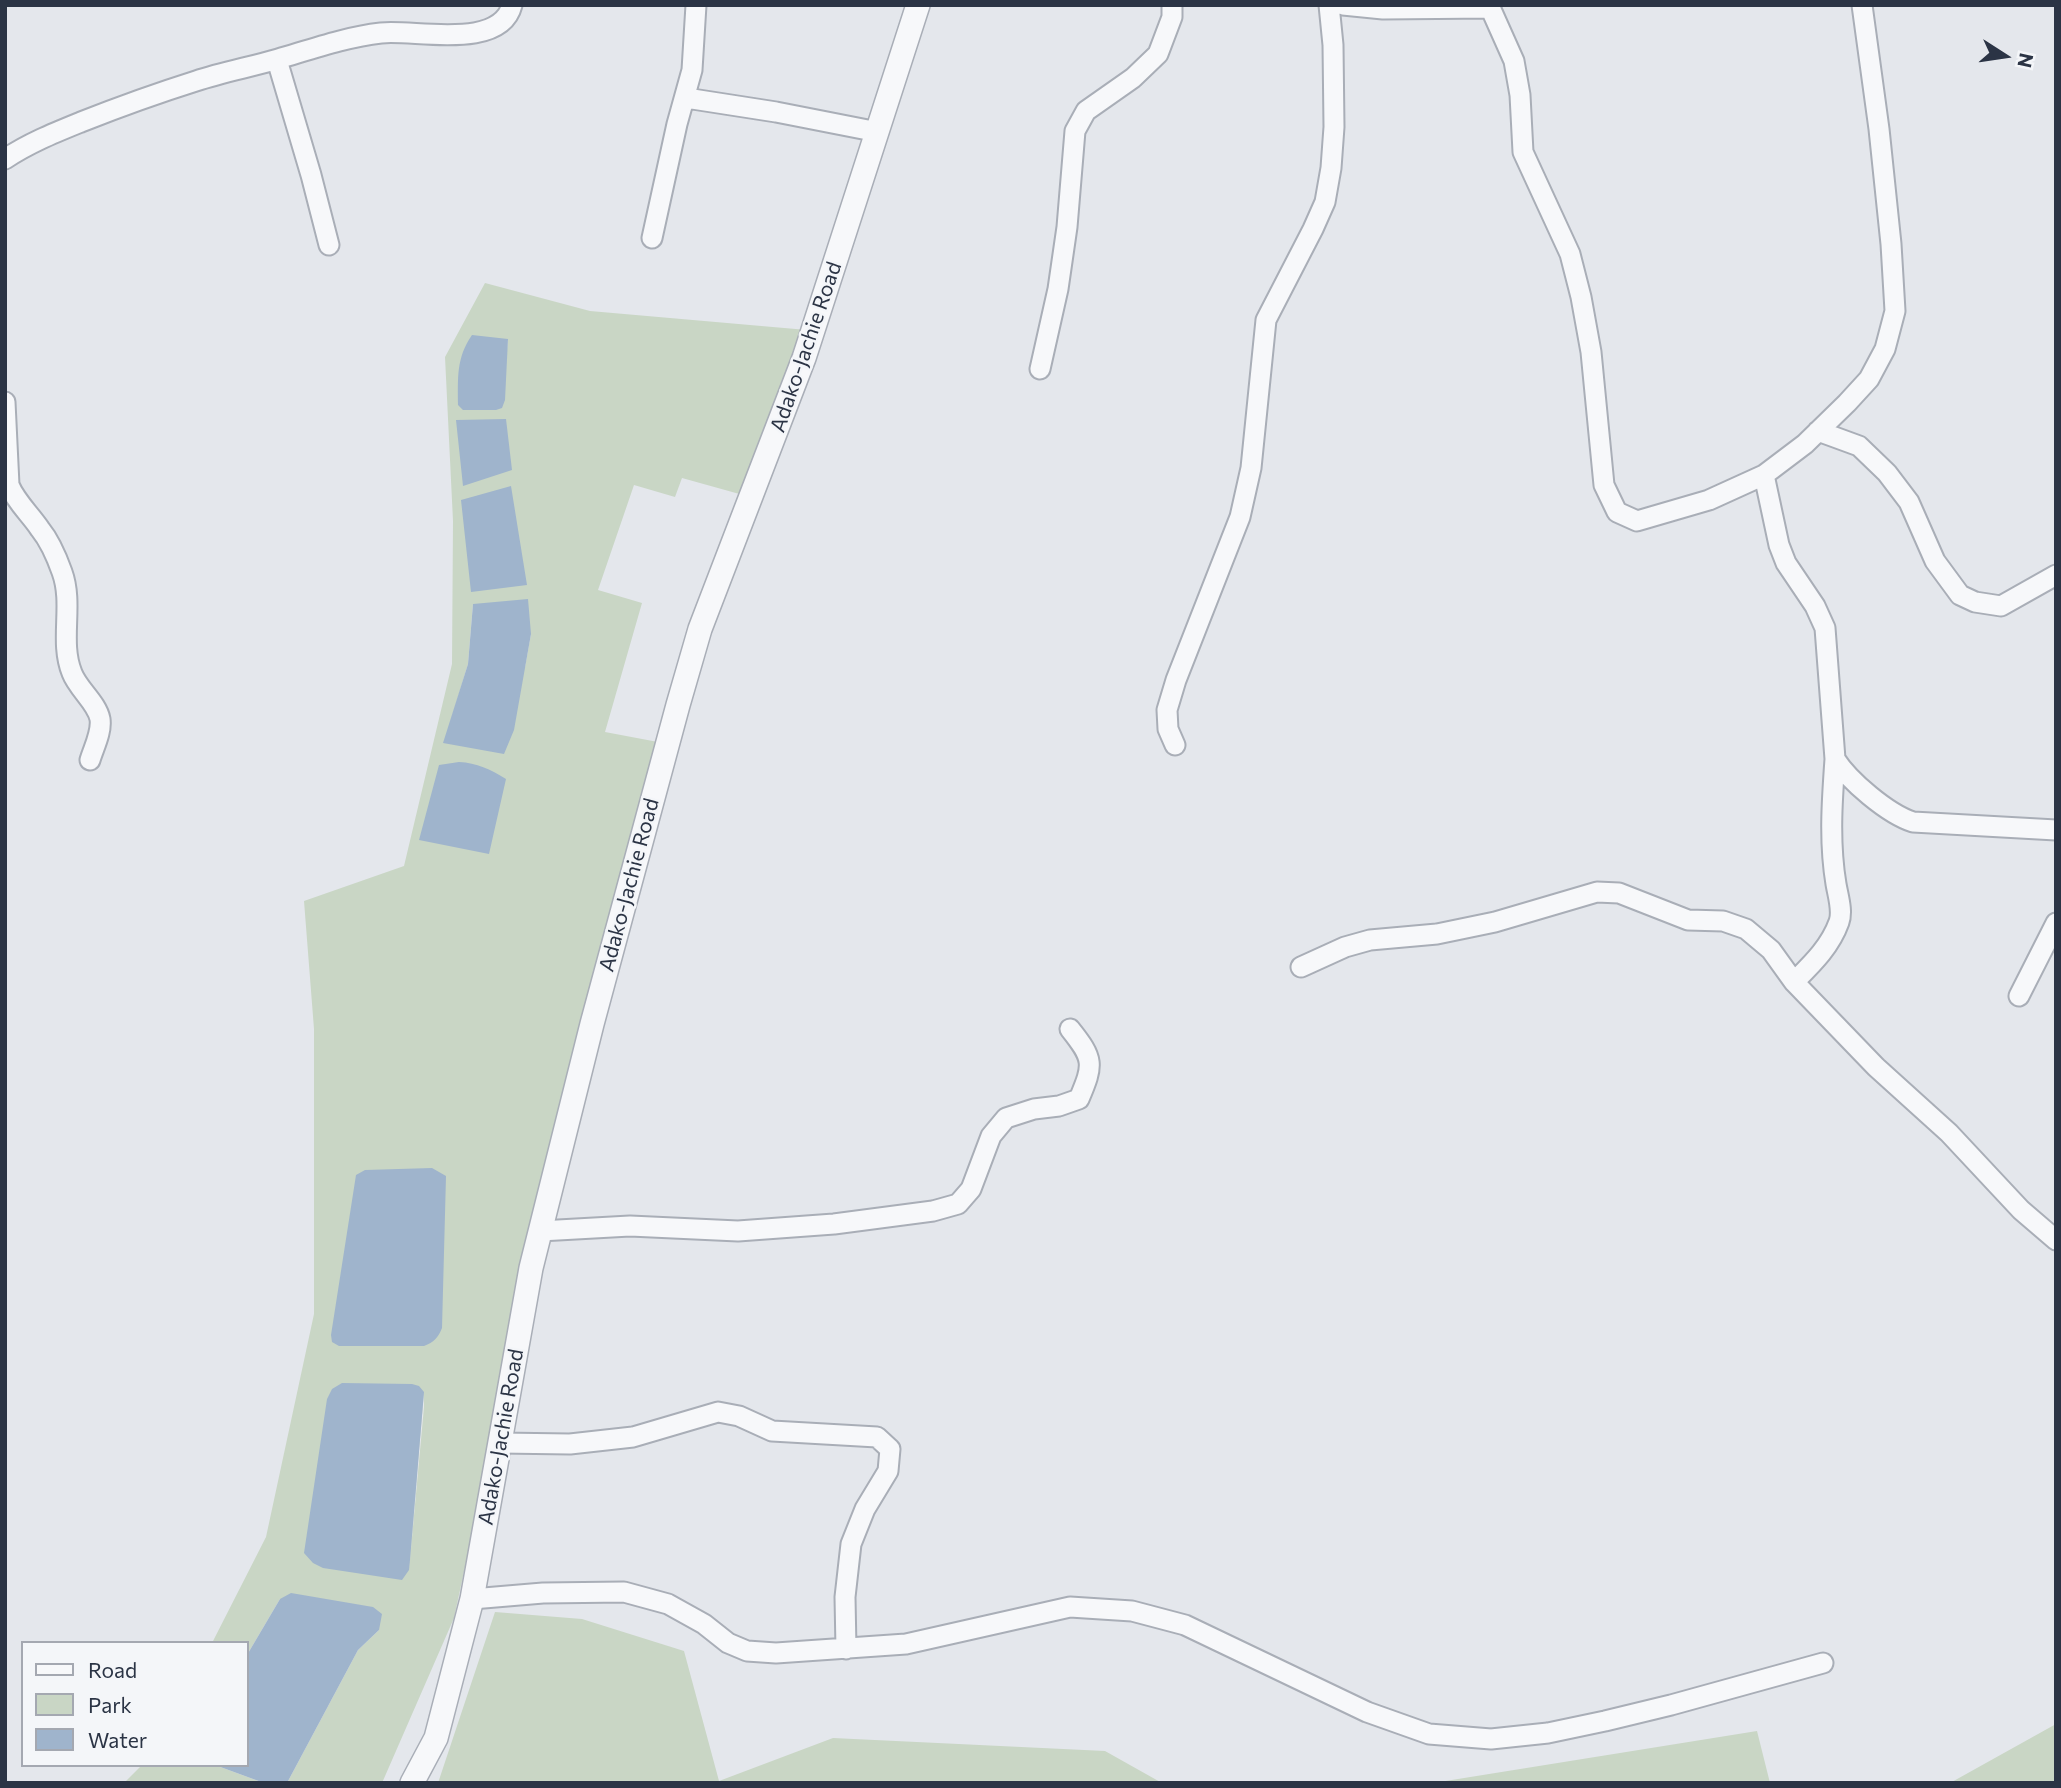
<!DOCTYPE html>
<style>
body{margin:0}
#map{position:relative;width:2061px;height:1788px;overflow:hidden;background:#e4e7ec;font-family:Commissioner,sans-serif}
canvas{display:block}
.frame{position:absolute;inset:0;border:7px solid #2b3445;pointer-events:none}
.legend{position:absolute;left:21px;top:1641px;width:228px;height:126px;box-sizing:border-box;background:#f4f6f9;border:2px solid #a4a8b1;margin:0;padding:9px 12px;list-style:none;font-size:21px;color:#2b3445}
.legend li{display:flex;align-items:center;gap:14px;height:35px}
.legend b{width:35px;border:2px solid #a4a8b1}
.north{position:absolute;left:1970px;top:21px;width:70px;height:70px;-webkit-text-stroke:5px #f4f6f9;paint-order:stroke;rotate:102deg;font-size:19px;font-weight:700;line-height:28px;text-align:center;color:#2b3445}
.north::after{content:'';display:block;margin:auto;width:24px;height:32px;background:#2b3445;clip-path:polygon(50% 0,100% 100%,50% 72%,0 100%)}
</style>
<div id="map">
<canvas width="2061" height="1788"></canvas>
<div class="frame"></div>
<ul class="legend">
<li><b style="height:9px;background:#f7f8fa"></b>Road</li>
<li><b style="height:19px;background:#c9d6c5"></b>Park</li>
<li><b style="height:19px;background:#9fb4cc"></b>Water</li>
</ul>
<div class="north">N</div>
</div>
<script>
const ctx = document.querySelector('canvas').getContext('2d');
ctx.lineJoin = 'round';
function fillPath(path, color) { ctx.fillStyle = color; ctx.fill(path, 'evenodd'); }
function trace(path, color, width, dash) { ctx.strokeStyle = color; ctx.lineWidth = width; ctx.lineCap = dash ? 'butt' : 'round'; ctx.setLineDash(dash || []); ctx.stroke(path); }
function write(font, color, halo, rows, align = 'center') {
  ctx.font = font + ' Commissioner,sans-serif'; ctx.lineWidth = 5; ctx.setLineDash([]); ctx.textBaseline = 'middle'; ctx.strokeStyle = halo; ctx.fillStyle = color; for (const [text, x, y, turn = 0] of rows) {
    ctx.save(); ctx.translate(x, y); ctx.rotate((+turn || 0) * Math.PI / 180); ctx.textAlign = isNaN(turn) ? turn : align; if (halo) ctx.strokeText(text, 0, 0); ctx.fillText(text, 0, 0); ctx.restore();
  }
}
fillPath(new Path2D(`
 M485,283L590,311L807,330L743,495L682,478L675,497L634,485L598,590L642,603L605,732L658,742L575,1055L454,1618L382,1783H287L358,1650L379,1630L280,1599L247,1655V1643H212L266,1537L314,1314V1029L304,901L404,866L452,664L453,521L445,357ZM508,339L505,370L458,405ZM473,604L531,634L525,667L444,743L468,664ZM424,1392V1407L409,1570Z
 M495,1612L582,1619L684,1651L719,1781L833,1738L1105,1751L1162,1783H438Z
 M2056,1724V1783H1950Z
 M1757,1731L1770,1783H1433Z
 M142,1765H215L264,1783H124Z`), '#c9d6c5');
fillPath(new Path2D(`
 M472,335L508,339L505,400L502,408L496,410H463L458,405C458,378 456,358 472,335Z
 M506,419L512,470L463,486L456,420Z
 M511,486L527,585L471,592L461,500Z
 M528,599L531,634L514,730L504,754L443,743L468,664L473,604Z
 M459,762C477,763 490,769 506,779L489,854L419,840L439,765Z
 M432,1168L446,1176L442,1328C438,1338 434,1342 424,1346H339L332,1342L331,1335L356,1175L365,1170Z
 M342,1383L412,1384L419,1386L424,1392L410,1560L409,1570L402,1580L323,1568L313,1563L304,1553L327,1399L332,1389Z
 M291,1593L373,1607L382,1614L379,1630L358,1650L287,1783H264L215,1765H247V1655L280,1599Z`), '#9fb4cc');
const minor = new Path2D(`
 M1343,5L1383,9L1490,8
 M1489,5L1514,61L1520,95L1523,152L1570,254L1581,297L1591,352L1604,485L1617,512L1637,521L1709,500L1764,475L1805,444L1847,403L1869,379L1885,349L1895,311L1891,244L1879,129L1862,5
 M277,60L311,175L329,245
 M686,98L776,112L878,132
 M5,159C29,143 54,133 81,122C119,107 158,93 196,81C223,72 251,67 278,59C312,49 346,37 381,33C414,29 500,51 512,5
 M652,238L677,124L692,70L696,5
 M1040,369L1058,289L1067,227L1075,131L1086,111L1133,78L1158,54L1172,17V5
 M5,402L9,485C16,502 30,514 40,529C49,540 57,558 62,572C74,605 59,641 72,673C78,689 97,703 100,719C102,732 94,747 90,760
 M1818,431L1859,446L1887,473L1909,502L1935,561L1960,595L1975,602L2001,606L2056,575
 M1764,475L1779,545L1786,563L1815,606L1825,628L1835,759C1849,781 1888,814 1913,822L2056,830
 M1175,745L1168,729L1167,710L1176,680L1240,517L1251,468L1266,320L1313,229L1325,202L1331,168L1334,127L1333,45L1329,5
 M1301,967L1345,947L1370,940L1437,934L1495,922L1597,892L1619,893L1688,920L1723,921L1746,929L1771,950L1794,982L1876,1067L1949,1133L2021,1210L2056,1240
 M1794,982C1812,964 1830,947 1839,922C1843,911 1838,896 1836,884C1829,842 1832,801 1835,759
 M2019,996L2056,923
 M540,1231L630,1226L738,1231L834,1224L933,1211L958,1204L971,1189L991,1136L1006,1118L1034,1109L1059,1106L1079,1099C1094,1064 1094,1059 1070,1029
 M500,1443L570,1444L633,1437L718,1412L739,1416L772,1431L877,1437L890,1449L888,1471L865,1509L851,1544L845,1597L846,1649
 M472,1599L543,1593L624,1592L668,1604L704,1624L728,1643L747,1651L776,1653L906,1644L1070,1607L1132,1611L1185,1625L1367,1712L1429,1734L1491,1739L1548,1733L1605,1721L1671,1705L1823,1663`);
const tertiary = new Path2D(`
 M412,1783L436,1738L472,1599L531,1268L592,1024L678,705L700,629L804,358L918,5`);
trace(minor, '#a9aeb7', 23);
trace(tertiary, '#a9aeb7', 26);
trace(minor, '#f7f8fa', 19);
trace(tertiary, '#f7f8fa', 23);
write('21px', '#2b3445', '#f4f6f9', [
 ["Adako-Jachie Road",806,347,-71],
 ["Adako-Jachie Road",629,885,-75],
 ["Adako-Jachie Road",501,1437,-80]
]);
</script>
